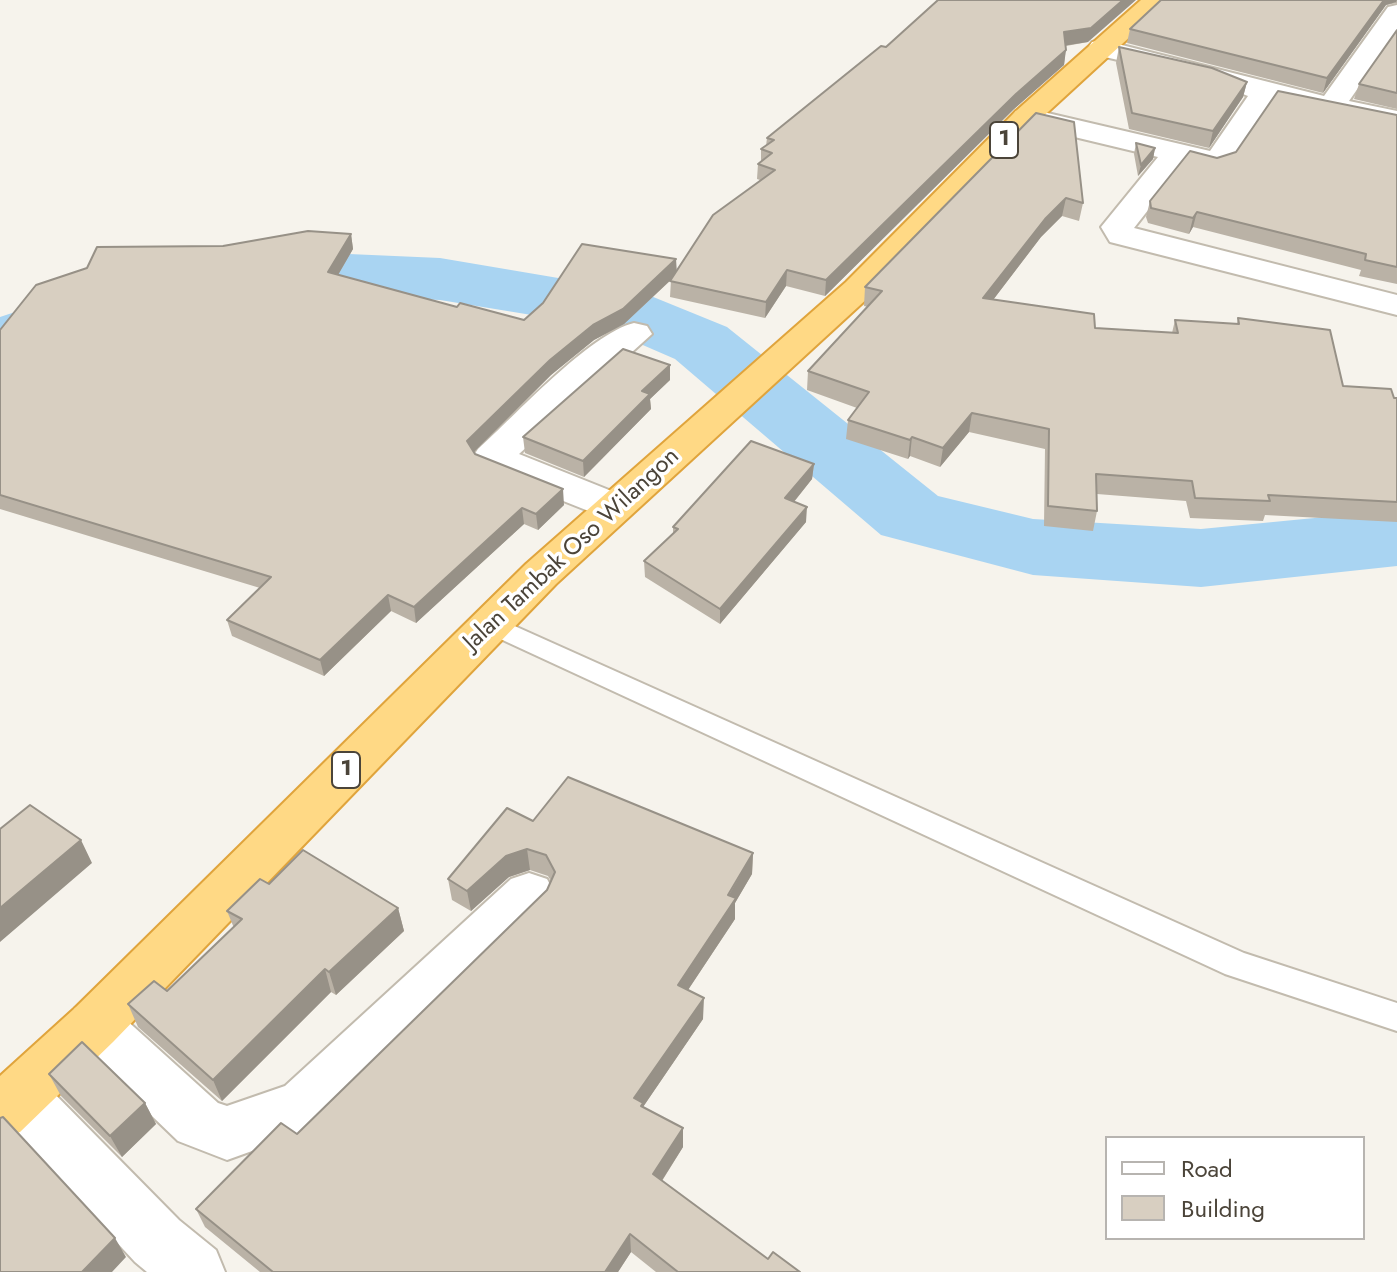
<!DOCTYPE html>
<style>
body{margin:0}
#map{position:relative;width:1397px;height:1272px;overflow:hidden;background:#f6f3ec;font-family:Jost,sans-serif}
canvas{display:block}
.legend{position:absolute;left:1105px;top:1136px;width:260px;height:104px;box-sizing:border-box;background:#fff;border:2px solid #b7b4b0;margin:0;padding:10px 14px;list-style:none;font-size:24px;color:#4b4439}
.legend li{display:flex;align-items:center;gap:16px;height:40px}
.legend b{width:40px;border:2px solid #b7b4b0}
</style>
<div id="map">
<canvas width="1397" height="1272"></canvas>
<ul class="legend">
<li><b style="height:10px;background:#fff"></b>Road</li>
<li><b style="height:22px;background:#d8cfc1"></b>Building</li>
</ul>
</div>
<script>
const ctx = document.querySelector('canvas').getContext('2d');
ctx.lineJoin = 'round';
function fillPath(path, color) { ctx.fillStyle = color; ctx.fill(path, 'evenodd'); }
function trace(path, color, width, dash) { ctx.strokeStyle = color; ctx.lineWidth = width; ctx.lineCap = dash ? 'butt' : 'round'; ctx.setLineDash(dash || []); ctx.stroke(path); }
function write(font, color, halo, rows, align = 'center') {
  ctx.font = font + ' Jost,sans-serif'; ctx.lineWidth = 7; ctx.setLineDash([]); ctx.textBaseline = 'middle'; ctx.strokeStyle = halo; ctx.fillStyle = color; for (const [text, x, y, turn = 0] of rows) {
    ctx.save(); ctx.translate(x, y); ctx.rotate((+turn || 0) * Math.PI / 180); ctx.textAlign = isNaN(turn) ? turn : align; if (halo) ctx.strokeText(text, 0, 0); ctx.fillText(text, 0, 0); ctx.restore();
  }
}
fillPath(new Path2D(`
 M326,253L440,258L641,292L727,327L938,496L1033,519L1201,529L1397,510V566L1201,587L1033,575L881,535L675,359L599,326L440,300L326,295L189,313L85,335L0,363V317C105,281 216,267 326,253Z`), '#a9d4f2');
const service = new Path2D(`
 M490,615L1244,953L1397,1003V1031L1225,974L481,630L477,624L481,618Z`);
const minor = new Path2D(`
 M1397,5V32L1349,101L1397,111V129L1273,102L1230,166L1214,170L1185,163L1134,228L1397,295V315L1110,242L1101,227L1158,157L1016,123L1011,117L1016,111L1026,108L1210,151L1248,96L1209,81L1092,54L1088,48L1092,42L1102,40L1324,96L1388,7Z
 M634,323L647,326L652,334L519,454L629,498L635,507L629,516L615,520L601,516L478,467L472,458L478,449C515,416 589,334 634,323Z
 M529,873L547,879L555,894L547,909L324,1125L227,1160L178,1141L75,1042L67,1025L75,1008L94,1001L113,1008L218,1103L227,1106L285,1086L511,879Z
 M19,1070L39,1078L179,1220L216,1250L225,1272H147L135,1262L0,1116V1077Z`);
const trunk = new Path2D(`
 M1141,0H1170L1036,123L870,296L556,584L113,1042L20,1132L0,1139V1076L75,1008L526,564L846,282L1016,111Z`);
trace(service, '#c2bbae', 4);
trace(minor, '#c2bbae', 4);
trace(trunk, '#e0a43c', 4);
fillPath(service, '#fff');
fillPath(minor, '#fff');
fillPath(trunk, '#ffd985');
fillPath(new Path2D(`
 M1161,0H1397V3L1386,5L1323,93L1127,43L1130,29Z
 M1397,30V109L1354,99L1359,84Z
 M1088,42L1066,46L1064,65L1014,109L825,296L786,286L765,318L670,297L671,280L624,324L594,340L551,375L474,452L475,454L564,505L538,530L524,524L416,623L391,611L324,676L232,636L227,620L260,588L0,509V330L223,246L351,234L353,249L338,275L457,307L524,320L677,271L760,180L757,179L758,164L761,162V149L766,146L767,138L886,47Z
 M1119,47L1247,82L1243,97L1209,148L1129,129L1116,63Z
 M1036,113L1083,203L1079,221L1062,216L1041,237L993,300L1095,328L1172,333L1175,320L1237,324L1238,318L1343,386L1397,398V522L1265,515L1263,521L1190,518L1186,501L1097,494V511L1093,531L1044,526L1045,449L969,432L940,467L910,456L908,459L846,439L848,420L857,408L807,390L808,371L868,307L864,306L865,287Z
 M1397,115V284L1359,276L1361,270L1193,227L1189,234L1148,223L1146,217L1150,201L1217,158Z
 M1136,143L1155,148L1153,159L1138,176L1134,154Z
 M670,365V380L650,399L651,409L584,477L525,453L523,437Z
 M814,464L812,479L794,502L806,522L720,624L645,577L644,561L673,533V527Z
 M533,821L753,853L752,874L735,903V919L688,990L703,1019L643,1107L683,1128V1147L662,1181L768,1259L800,1272H656L631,1252L618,1272H260L205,1227L196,1209L297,1134L547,890L551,881L548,876L530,870L509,877L471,911L452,900L448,879Z
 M269,884L398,908L404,931L336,995L331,992L222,1101L138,1027L128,1004L167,991L234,928L227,911Z
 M49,1074L145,1103L156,1124L122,1157L61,1096Z`), '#bab2a6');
fillPath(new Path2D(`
 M1123,0H1136L1088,42L1062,46L1064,32Z
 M1384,0H1397L1396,2L1386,5L1323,93L1327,78Z
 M1066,50L1064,65L1014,109L825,296L826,280L1016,94Z
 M1247,82L1243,97L1209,148L1213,131Z
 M1155,148L1153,159L1138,176L1141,165Z
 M1066,198L1062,216L1041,237L980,317L983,298L1045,219Z
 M1197,212L1193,227L1189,234L1193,218Z
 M351,234L353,249L331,287L328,272Z
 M676,259L677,274L624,324L594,340L551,375L470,456L467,441L550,360Z
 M787,270L786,286L765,318L766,302Z
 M670,365V380L650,399L651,409L584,477L583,461L642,391Z
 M972,413L969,432L940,467L943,448Z
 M912,437L910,456L908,459L910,440Z
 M814,464L812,479L784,514L785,498Z
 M563,489L564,505L538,530L536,514Z
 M807,507L806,522L720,624V609Z
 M522,508L524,524L416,623L414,607Z
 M388,595L391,611L324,676L320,660Z
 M81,840L92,863L0,942V908Z
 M527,849L530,870L509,877L471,911L467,891L506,856Z
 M753,853L752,874L735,903V919L678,1005V985Z
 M398,908L404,931L336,995L329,972Z
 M325,969L331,992L222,1101L213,1080Z
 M704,998L703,1019L643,1107L644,1122L634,1098Z
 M145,1103L156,1124L122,1157L110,1136Z
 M683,1128V1147L654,1193L653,1174Z
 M630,1234L631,1252L618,1272H605Z
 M115,1238L126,1257L112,1272H82Z`), '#979187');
const building = new Path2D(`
 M938,0H1123L1091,28L1064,32L1066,50L1016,94L826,280L787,270L766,302L670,281L713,215L775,170L758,164L772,153L761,149L774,140L767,138L881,46L886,47Z
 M1161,0H1384L1327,78L1130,29Z
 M1397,30V93L1359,84Z
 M1119,47L1212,68L1247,82L1213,131L1132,113Z
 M1278,91L1397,115V267L1365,260L1366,254L1197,212L1193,218L1151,208L1150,201L1190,151L1217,158L1236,152Z
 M1036,113L1074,122L1083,203L1066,198L1045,219L983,298L1094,314L1095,328L1178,333L1175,320L1239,324L1238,318L1330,330L1343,386L1391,389L1394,398H1397V502L1268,495L1270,501L1195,498L1192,481L1096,474L1097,511L1048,506L1049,429L972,413L943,448L912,437L910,440L848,420L869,392L808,371L882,291L865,287Z
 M1136,143L1155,148L1141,165Z
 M308,231L351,234L328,272L457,307L460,303L524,320L543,303L582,244L676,259L623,309L593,325L550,360L467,441L475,454L563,489L536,514L522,508L414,607L388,595L320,660L227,620L271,577L0,495V330L36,285L87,268L97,247L223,246Z
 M623,349L670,365L642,391L650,394L583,461L523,437Z
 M751,441L814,464L785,498L807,507L720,609L644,561L678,529L673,527Z
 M568,777L753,853L728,895L736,898L678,985L704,998L634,1098L643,1103L641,1106L683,1128L653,1174L768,1259L773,1252L800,1272H678L630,1234L605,1272H273L196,1209L281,1123L297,1134L547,890L555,872L546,855L527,849L506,856L467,891L448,879L507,808L533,821Z
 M30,805L81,840L0,908V829Z
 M303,850L398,908L329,972L325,969L213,1080L128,1004L154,981L167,991L242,919L227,911L260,879L269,884Z
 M82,1042L145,1103L110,1136L49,1074Z
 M3,1117L115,1238L82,1272H0V1118Z`);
fillPath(building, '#d8cfc1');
trace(building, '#979187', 2);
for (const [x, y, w] of [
 [1004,140,28],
 [346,770,28]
]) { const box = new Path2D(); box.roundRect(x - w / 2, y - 18, w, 36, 6); ctx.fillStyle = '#fff'; ctx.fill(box); trace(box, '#4b4439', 2); }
write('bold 22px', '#4b4439', null, [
 ["1",1004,140],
 ["1",346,770]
]);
write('24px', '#4b4439', '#fff', [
 ["Jalan Tambak Oso Wilangon",572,550,-43]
]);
</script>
